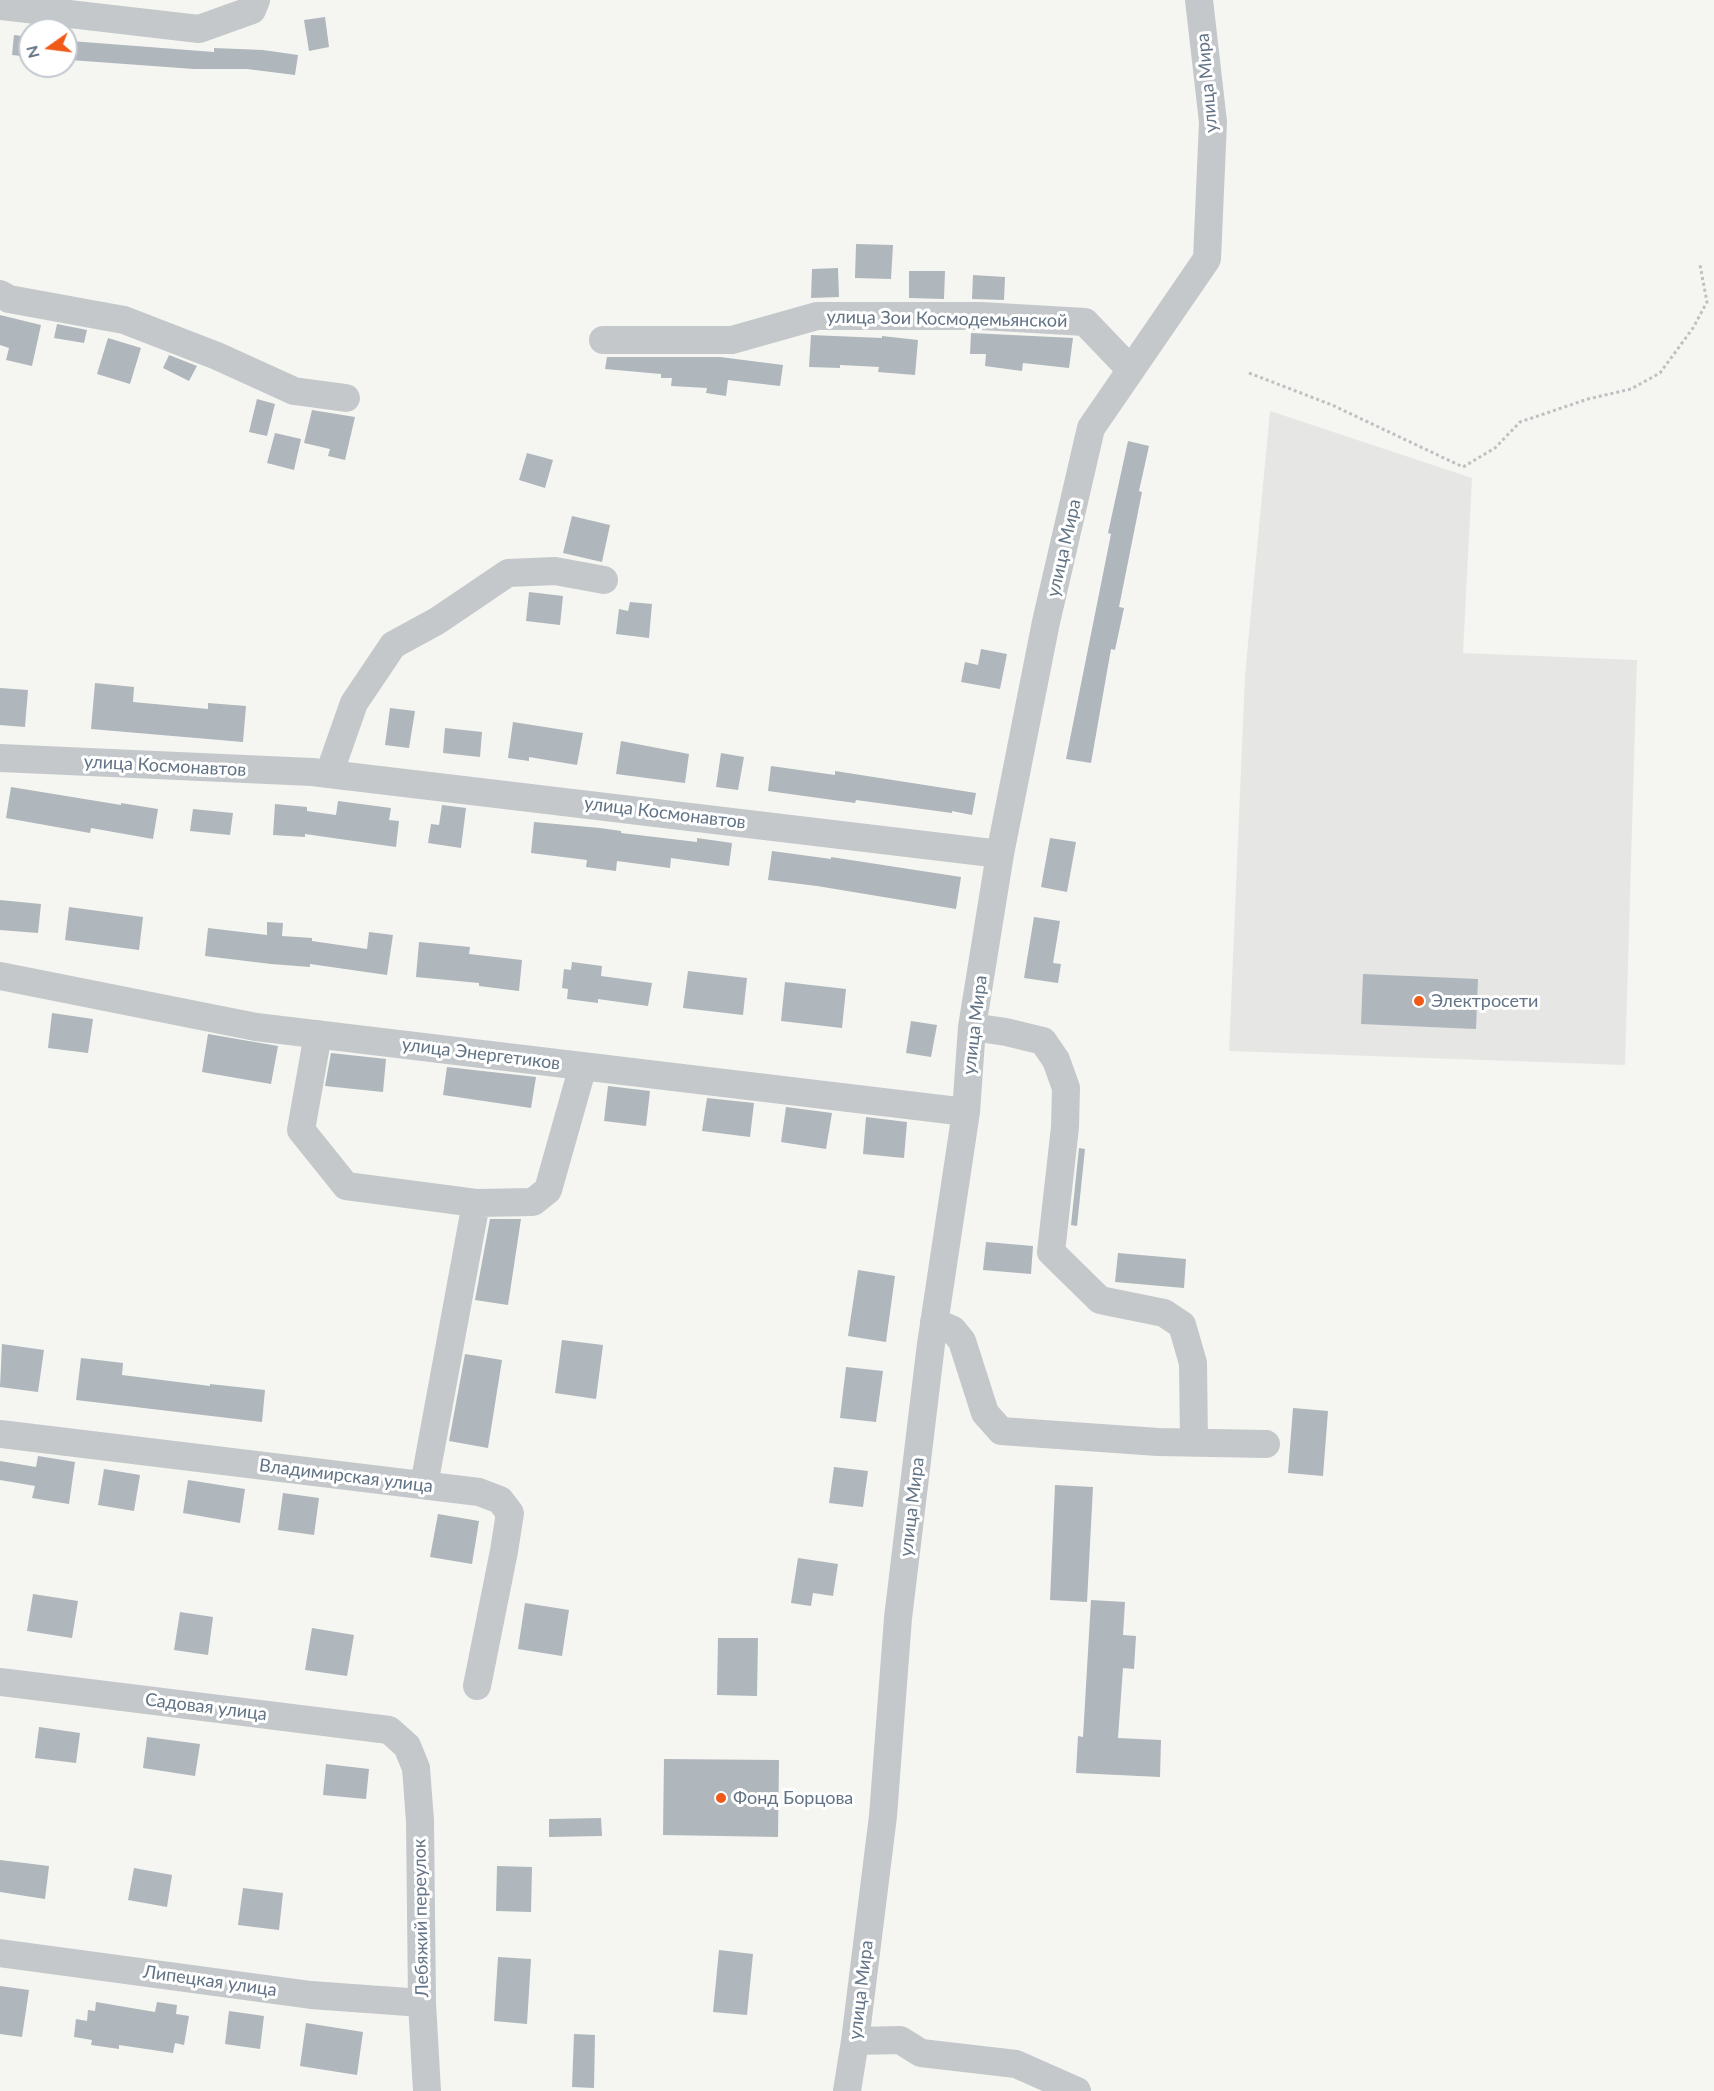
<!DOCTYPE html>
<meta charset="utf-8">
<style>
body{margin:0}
#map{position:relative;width:1714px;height:2091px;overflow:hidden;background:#f5f6f1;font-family:Lato,sans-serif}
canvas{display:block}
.north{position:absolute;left:18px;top:18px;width:60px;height:60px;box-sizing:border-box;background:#fff;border:2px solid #c0c7ce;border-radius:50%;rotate:256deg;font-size:16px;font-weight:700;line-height:24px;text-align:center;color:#627385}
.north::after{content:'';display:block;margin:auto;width:21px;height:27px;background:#f05917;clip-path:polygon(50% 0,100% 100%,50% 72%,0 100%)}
</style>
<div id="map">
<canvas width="1714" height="2091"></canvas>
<div class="north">N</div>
</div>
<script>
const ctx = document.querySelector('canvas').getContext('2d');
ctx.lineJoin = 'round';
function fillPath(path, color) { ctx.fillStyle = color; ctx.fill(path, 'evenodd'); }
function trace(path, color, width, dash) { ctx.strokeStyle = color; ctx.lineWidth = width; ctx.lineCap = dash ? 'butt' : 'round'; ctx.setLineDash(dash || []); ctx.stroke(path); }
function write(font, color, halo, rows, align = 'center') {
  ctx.font = font + ' Lato,sans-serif'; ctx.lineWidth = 6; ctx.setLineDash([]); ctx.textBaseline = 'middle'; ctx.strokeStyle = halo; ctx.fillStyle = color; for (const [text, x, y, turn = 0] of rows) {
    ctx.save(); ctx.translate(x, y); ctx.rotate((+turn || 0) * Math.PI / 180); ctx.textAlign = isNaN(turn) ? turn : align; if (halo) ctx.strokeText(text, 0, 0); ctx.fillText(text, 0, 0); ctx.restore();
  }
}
fillPath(new Path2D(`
 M1270,411L1472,478L1463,653L1637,660L1625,1065L1229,1051L1245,675Z`), '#e6e7e5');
fillPath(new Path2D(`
 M325,17L329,47L309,51L304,20Z
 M14,35L30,37V57L12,55Z
 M71,41L214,52V48L263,50L298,55L295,75L247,69H194L70,60Z
 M856,244L893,245L891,279L855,278Z
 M838,268L839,297L811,298L812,269Z
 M909,271H945L944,299L909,298Z
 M973,275L1005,277L1004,300L972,299Z
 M0,315L41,325L32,366L6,360L9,348L0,345Z
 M57,324L87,330L84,343L54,338Z
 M971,333L1073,338L1069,368L1023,363L1022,371L985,366L986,354H970Z
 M811,335L882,338V336L918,340L915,375L878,372L879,367L840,365V368L809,367Z
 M108,338L141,348L130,384L97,374Z
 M169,355L197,366L189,381L163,368Z
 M607,357H720L783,365L780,386L728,380L726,396L706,393L707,388L671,386L672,378H661V374L605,369Z
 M257,399L275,404L267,436L249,432Z
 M312,410L355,417L345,460L328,456L330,449L304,443Z
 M275,433L301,439L294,470L267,463Z
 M1128,441L1149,446L1139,491L1142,492L1119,607L1124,608L1115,650L1111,649L1091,763L1066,759L1111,534L1108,533Z
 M527,453L553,460L545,488L519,480Z
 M572,516L610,525L602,562L563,553Z
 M529,592L563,596L560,625L526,621Z
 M630,602L652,604L649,638L616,634L619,609L628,611Z
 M981,649L1007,654L1000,689L961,682L965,662L978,665Z
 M95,683L134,687L133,702L208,709V703L246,706L243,742L91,729Z
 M0,688L28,690L25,727L0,725Z
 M390,708L415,711L409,748L385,745Z
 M513,722L583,733L577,765L529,757V761L508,758Z
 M445,728L482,732L480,757L443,753Z
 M621,741L689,754L685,783L616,774Z
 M721,753L744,757L738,790L716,787Z
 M771,766L835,775V771L976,793L972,815L952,811V813L856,800L855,803L768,791Z
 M11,787L121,805V803L158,809L153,839L91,828L90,833L6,818Z
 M338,801L391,808L389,820L399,821L396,847L305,834V837L273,835L275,804L307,807V811L336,815Z
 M442,805L466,808L461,848L428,843L431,824L439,825Z
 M193,809L233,813L230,835L190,831Z
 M534,822L600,828L621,831V833L697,842V838L732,843L729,866L671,858L670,868L617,861L616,871L586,867L587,860L531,853Z
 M1050,838L1076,842L1067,892L1041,887Z
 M772,851L831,859V857L961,877L956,909L817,886L768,880Z
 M0,900L41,904L38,933L0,930Z
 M69,907L143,917L139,950L65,940Z
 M1034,917L1060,921L1053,963L1061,964L1058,983L1024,978Z
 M267,922L283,923L282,936L312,938V941L367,949L369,932L393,935L387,975L310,964V967L271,964L205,956L208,928L267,935Z
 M419,942L470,947L469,954L522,960L519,991L479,986V983L416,977Z
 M572,962L602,966L601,976L652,983L648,1006L598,999V1003L567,999L568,989L562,988L564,969L571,970Z
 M688,971L747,978L743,1015L683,1008Z
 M1363,974L1478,979L1476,1029L1361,1024Z
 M785,982L846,989L842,1028L781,1021Z
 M52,1013L93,1019L88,1053L48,1048Z
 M911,1021L937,1025L931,1057L906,1053Z
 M208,1034L278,1046L271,1084L202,1072Z
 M331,1053L386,1059L383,1092L325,1086Z
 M447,1067L536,1077L531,1108L443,1095Z
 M608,1086L650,1091L646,1126L604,1121Z
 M707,1098L754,1103L750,1137L702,1131Z
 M786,1107L832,1113L826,1149L781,1142Z
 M866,1117L907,1122L904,1158L863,1154Z
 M1079,1148L1085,1149L1077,1226L1071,1225Z
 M490,1219H521L508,1305L475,1300Z
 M986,1242L1033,1246L1031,1274L983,1270Z
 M1118,1253L1186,1259L1184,1288L1115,1282Z
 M858,1270L895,1276L886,1342L848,1336Z
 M562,1340L603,1345L596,1399L555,1393Z
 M2,1344L44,1350L38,1392L0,1387Z
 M465,1354L502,1360L488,1448L449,1441Z
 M81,1358L123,1363L122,1375L210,1386V1384L265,1390L262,1422L76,1400Z
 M846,1367L883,1371L876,1422L840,1418Z
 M1293,1408L1328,1411L1323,1476L1288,1473Z
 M38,1456L75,1462L69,1504L32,1498L35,1486L0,1480V1461L36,1467Z
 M834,1467L868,1471L863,1507L829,1503Z
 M104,1469L140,1475L134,1511L98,1505Z
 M188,1480L245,1489L240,1523L183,1513Z
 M1055,1485L1093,1487L1087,1602L1050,1600Z
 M283,1493L319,1498L314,1535L278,1530Z
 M438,1514L479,1521L472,1564L430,1557Z
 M798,1558L838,1564L833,1596L813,1593L811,1606L791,1603Z
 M33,1594L78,1601L72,1638L27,1631Z
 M1091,1600L1125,1602L1123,1635L1136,1636L1134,1669L1123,1668L1118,1738L1161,1740L1160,1777L1076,1773L1078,1736L1083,1737Z
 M525,1603L569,1610L562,1656L518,1649Z
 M180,1612L213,1617L208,1655L174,1650Z
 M312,1628L354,1635L347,1676L305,1670Z
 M718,1638H758L757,1696L717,1695Z
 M39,1727L80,1733L76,1763L35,1758Z
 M147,1737L200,1744L195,1776L143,1768Z
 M664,1759L779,1760L778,1837L663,1835Z
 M326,1764L369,1769L366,1799L323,1795Z
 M601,1818L602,1836L549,1837V1819Z
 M0,1860L49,1866L45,1899L0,1892Z
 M497,1866L532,1867L531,1912L496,1911Z
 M134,1868L172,1875L167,1907L128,1900Z
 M243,1888L283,1893L279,1930L238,1925Z
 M719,1950L753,1954L747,2015L713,2012Z
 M498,1957L531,1959L527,2024L494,2021Z
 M0,1986L29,1990L22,2037L0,2034Z
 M96,2002L155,2012L157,2002L177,2005L176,2014L189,2016L184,2045L175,2043L173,2053L119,2045V2049L91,2045L92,2040L74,2037L76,2019L87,2021L88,2010L95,2011Z
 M229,2011L264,2016L260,2049L225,2044Z
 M306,2023L363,2032L357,2075L300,2066Z
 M574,2034L595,2035L594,2088L572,2087Z`), '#afb6bc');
trace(new Path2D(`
 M1249,373L1332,405L1463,467L1495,448L1520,422L1588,399L1631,389L1660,373L1693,328L1707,302L1700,265`), '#bec0c2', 3, [3, 3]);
trace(new Path2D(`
 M0,6L199,29L252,10L256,0
 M0,294L9,299L124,320L217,356L294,391L346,398
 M603,340H732L817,316H981L1085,322L1130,369
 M0,758L312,772L1000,854
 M329,774L354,703L393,645L437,621L508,573L555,571L604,580
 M0,976L256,1027L966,1112
 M972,1027L1006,1032L1043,1041L1056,1060L1066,1088L1065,1127L1051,1252L1100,1300L1164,1313L1182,1325L1193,1363L1194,1442
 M318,1034L301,1130L346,1186L476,1203
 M934,1322L953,1330L962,1341L985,1413L1001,1431L1158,1442L1266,1444
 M0,1434L479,1492L500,1500L510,1513L504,1551L477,1686
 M424,1485L476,1203L533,1202L548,1190L583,1066
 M0,1682L389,1730L407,1746L416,1768L420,1821L422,2003L427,2091
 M0,1953L311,1995L422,2003
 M855,2041L900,2040L921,2053L1016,2064L1077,2091
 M847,2091L855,2041L883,1816L898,1618L931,1344L966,1112L972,1027L1000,854L1046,622L1091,428L1207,259L1213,122L1199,0`), '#c4c8cb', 28);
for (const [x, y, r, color] of [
 [1419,1001,6,"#f05917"],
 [721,1798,6,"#f05917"]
]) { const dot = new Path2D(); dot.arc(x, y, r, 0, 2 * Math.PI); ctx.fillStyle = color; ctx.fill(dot); trace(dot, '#fff', 2); }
write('18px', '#627385', '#fff', [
 ["улица Мира",1207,83,-95],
 ["улица Зои Космодемьянской",947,319,1],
 ["улица Мира",1064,548,-77],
 ["улица Космонавтов",165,766,3],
 ["улица Космонавтов",665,813,7],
 ["улица Мира",975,1025,-83],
 ["улица Энергетиков",481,1054,7],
 ["Владимирская улица",346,1476,7],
 ["улица Мира",912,1507,-83],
 ["Садовая улица",206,1707,7],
 ["Лебяжий переулок",421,1918,-91],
 ["Липецкая улица",210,1981,8],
 ["улица Мира",861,1990,-83]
]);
write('18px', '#627385', '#fff', [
 ["Электросети",1431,1001],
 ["Фонд Борцова",733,1798]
], 'left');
</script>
